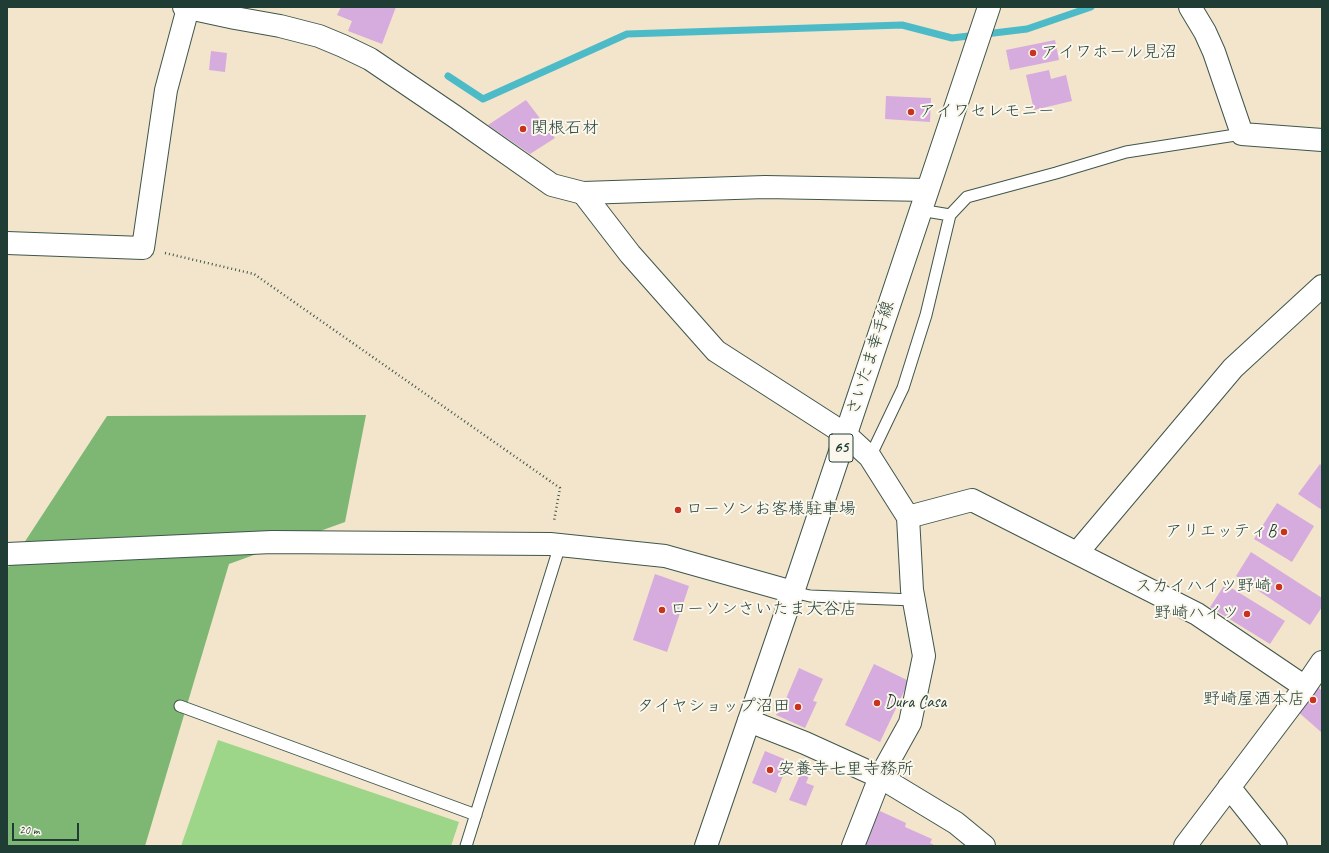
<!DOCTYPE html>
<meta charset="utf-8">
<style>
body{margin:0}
#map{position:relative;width:1329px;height:853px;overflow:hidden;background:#f2e5cb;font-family:Caveat,sans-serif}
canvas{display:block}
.frame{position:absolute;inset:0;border:8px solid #1f3d34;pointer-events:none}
.scale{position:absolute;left:12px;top:823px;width:67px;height:18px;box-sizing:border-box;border:2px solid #1f3d34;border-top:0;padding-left:5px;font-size:12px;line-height:14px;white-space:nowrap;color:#1f3d34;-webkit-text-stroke:3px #fbf7ec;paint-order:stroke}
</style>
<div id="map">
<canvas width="1329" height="853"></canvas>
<div class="frame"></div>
<div class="scale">20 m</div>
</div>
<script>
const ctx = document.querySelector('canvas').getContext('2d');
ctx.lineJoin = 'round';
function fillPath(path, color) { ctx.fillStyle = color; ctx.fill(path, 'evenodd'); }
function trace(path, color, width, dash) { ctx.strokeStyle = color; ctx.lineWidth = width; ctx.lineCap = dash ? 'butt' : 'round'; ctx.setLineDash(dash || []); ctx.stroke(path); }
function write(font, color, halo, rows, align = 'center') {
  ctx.font = font + ' Caveat,"Klee One",sans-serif'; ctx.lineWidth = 4; ctx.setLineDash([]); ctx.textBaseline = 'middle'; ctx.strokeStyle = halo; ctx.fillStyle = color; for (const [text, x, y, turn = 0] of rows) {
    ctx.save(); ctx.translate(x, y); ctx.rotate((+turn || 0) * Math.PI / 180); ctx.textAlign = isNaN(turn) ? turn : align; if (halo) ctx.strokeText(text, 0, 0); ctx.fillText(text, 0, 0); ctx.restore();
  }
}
fillPath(new Path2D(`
 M218,740L459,822L451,846H181Z`), '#9dd688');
fillPath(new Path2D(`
 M366,415L345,522L229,564L145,846H7V569L107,416Z`), '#7eb774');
trace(new Path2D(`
 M448,76L483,99L627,34L902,25L952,38L1027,29L1091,7`), '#4dbac7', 7);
fillPath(new Path2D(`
 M341,7H396L382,44L348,31L352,21L337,15Z
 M1055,40L1059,60L1010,70L1006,50Z
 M211,51L227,53L225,72L209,70Z
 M1049,70L1051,79L1066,75L1072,101L1034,110L1026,75Z
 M886,96L931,98L930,122L885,119Z
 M526,100L555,138L530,154L488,125Z
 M1320,464L1322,466V510L1298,494Z
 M1277,503L1314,526L1292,562L1254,539Z
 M1251,552L1322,598V607L1310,625L1236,576Z
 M655,574L689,586L667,652L633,640Z
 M1225,584L1285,621L1270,644L1210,607Z
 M874,664L909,681L880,742L845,725Z
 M799,668L823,679L813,701L817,702L805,728L776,715L782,700L785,701Z
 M1317,686L1322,691V731L1321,732L1296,710Z
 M765,751L789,761L776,793L752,783Z
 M803,768L811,771L806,783L814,786L806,806L789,800Z
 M880,811L906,823L905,827L932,839L930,843L936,846H862Z`), '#d6abdd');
const service = new Path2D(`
 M920,210L950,215L967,197L1056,173L1126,152L1242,134
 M870,457L903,388L926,315L950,215
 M793,592L810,596L914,600
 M180,706L476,815
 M466,846L560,545`);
const minor = new Path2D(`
 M1190,7L1205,32L1214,52L1242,134L1322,140
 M583,193L630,254L716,351L845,434L870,457L908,517L912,590L924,656L910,723L880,777L853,846
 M7,243L143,248L166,90L188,8
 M908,517L972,500L1197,614L1305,687
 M1077,553L1233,368L1322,286
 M7,554L272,542L550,544L665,556L793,592
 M1229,787L1276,846
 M1185,846L1305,687L1322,662`);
const tertiary = new Path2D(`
 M184,7L235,18L280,26L319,36L343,46L370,59L454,116L552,185L583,193L765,187L927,190
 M749,721L805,743L880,777L956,823L984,846`);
const primary = new Path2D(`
 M706,846L793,592L989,7`);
trace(service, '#3f564b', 13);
trace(minor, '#3f564b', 24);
trace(tertiary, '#3f564b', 24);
trace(primary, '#3f564b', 24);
trace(new Path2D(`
 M165,253L254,274L560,488L554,521`), '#3f564b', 2.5, [1, 3]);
trace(service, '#fff', 11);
trace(minor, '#fff', 22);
trace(tertiary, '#fff', 22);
trace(primary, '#fff', 22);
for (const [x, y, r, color] of [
 [1033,53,4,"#c8321e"],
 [911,112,4,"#c8321e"],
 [523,129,4,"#c8321e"],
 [678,510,4,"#c8321e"],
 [1284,532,4,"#c8321e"],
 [1279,587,4,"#c8321e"],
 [662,610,4,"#c8321e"],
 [1247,614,4,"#c8321e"],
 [1313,700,4,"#c8321e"],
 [877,703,4,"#c8321e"],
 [798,707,4,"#c8321e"],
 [770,770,4,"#c8321e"]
]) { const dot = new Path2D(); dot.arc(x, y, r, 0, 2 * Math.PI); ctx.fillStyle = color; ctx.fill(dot); trace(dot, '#fbf7ec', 1.5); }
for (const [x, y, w] of [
 [841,448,24]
]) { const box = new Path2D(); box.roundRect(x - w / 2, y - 14, w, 28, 3); ctx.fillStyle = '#fbf7ec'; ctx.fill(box); trace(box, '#1f3d34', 1); }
write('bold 16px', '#1f3d34', null, [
 ["65",841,448]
]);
write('17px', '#1f3d34', '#fbf7ec', [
 ["アイワホール見沼",1041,53],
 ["アイワセレモニー",919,112],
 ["関根石材",531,129],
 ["ローソンお客様駐車場",686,510],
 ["アリエッティB",1276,532,"right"],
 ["スカイハイツ野崎",1271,587,"right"],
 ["ローソンさいたま大谷店",670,610],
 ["野崎ハイツ",1239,614,"right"],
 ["野崎屋酒本店",1305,700,"right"],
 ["Dura Casa",885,703],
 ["タイヤショップ沼田",790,707,"right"],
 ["安養寺七里寺務所",778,770]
], 'left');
write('17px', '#1f3d34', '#fbf7ec', [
 ["さいたま幸手線",871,358,-72]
]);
</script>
